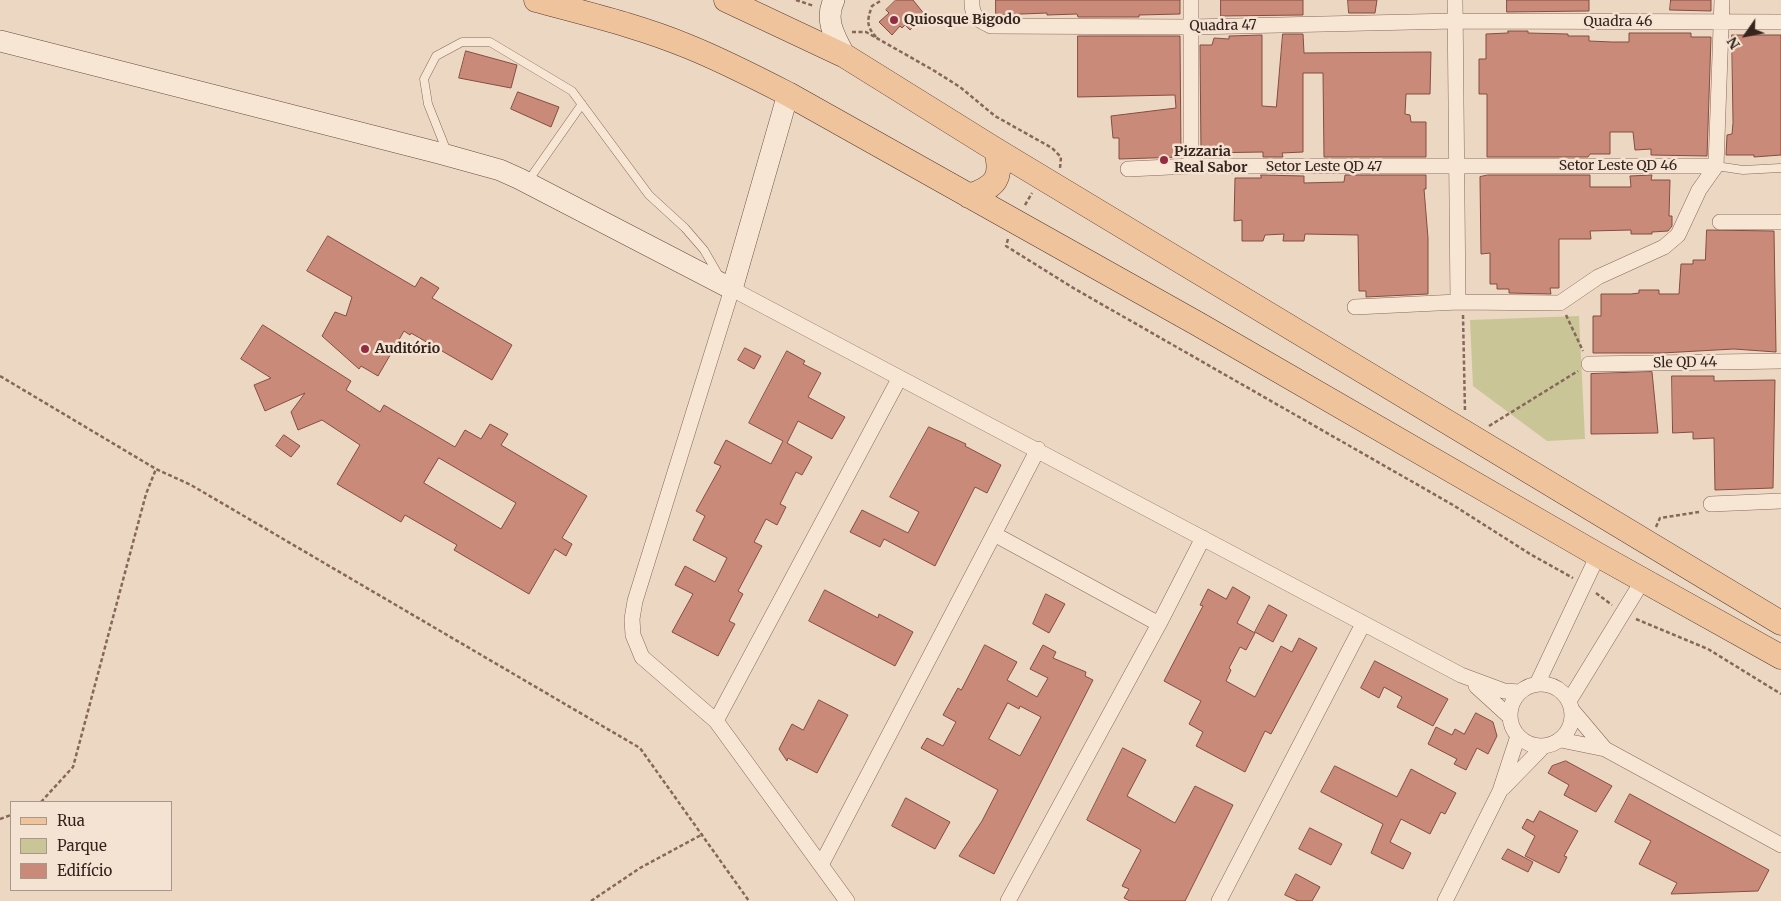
<!DOCTYPE html>
<meta charset="utf-8">
<style>
body{margin:0}
#map{position:relative;width:1781px;height:901px;overflow:hidden;background:#ecd7c2;font-family:Merriweather,serif}
canvas{display:block}
.legend{position:absolute;left:10px;top:801px;width:162px;height:90px;box-sizing:border-box;background:#f4e3d2;border:1px solid #a8978a;margin:0;padding:6px 9px;list-style:none;font-size:15px;color:#36241e}
.legend li{display:flex;align-items:center;gap:10px;height:25px}
.legend b{width:25px;border:1px solid #a8978a}
.north{position:absolute;left:1721px;top:10px;width:50px;height:50px;-webkit-text-stroke:4px #f4e3d2;paint-order:stroke;rotate:237deg;font-size:14px;font-weight:700;line-height:20px;text-align:center;color:#36241e}
.north::after{content:'';display:block;margin:auto;width:18px;height:22px;background:#36241e;clip-path:polygon(50% 0,100% 100%,50% 72%,0 100%)}
</style>
<div id="map">
<canvas width="1781" height="901"></canvas>
<ul class="legend">
<li><b style="height:6px;background:#efc39b"></b>Rua</li>
<li><b style="height:14px;background:#cac597"></b>Parque</li>
<li><b style="height:14px;background:#ca8a79"></b>Edifício</li>
</ul>
<div class="north">N</div>
</div>
<script>
const ctx = document.querySelector('canvas').getContext('2d');
ctx.lineJoin = 'round';
function fillPath(path, color) { ctx.fillStyle = color; ctx.fill(path, 'evenodd'); }
function trace(path, color, width, dash) { ctx.strokeStyle = color; ctx.lineWidth = width; ctx.lineCap = dash ? 'butt' : 'round'; ctx.setLineDash(dash || []); ctx.stroke(path); }
function write(font, color, halo, rows, align = 'center') {
  ctx.font = font + ' Merriweather,serif'; ctx.lineWidth = 5; ctx.setLineDash([]); ctx.textBaseline = 'middle'; ctx.strokeStyle = halo; ctx.fillStyle = color; for (const [text, x, y, turn = 0] of rows) {
    ctx.save(); ctx.translate(x, y); ctx.rotate((+turn || 0) * Math.PI / 180); ctx.textAlign = isNaN(turn) ? turn : align; if (halo) ctx.strokeText(text, 0, 0); ctx.fillText(text, 0, 0); ctx.restore();
  }
}
fillPath(new Path2D(`
 M1579,316L1585,439L1547,441L1473,386L1470,320Z`), '#cac597');
const building = new Path2D(`
 M896,0H913L925,15L910,30L905,25L902,28L900,26L892,35L879,22L889,13L886,10Z
 M996,0H1180V14L1139,15V17H1078L1077,14L1047,15V13L996,15Z
 M1221,0H1303V15L1221,16Z
 M1348,0H1377L1375,13H1349Z
 M1507,0H1589V11L1507,12Z
 M1671,0H1711V11L1670,10Z
 M1508,31H1528V33L1568,34V36H1589V41L1612,42H1629V33H1691V37H1711L1707,156L1651,155V149L1635,150L1633,132H1610V154H1590L1588,157H1487V94H1479V59H1486V34L1508,33Z
 M1283,34H1303L1304,53L1431,52L1430,94H1406L1405,114L1410,115L1411,122H1426V157H1324L1323,73H1303V152L1282,153L1283,157H1263V152L1201,153L1200,45H1212L1214,38L1229,39V36L1262,35V106L1276,107Z
 M1732,35H1781V155L1754,157V155H1726L1727,135L1732,134L1733,123Z
 M1078,36H1180L1181,157L1119,159V138H1113L1111,116L1176,108L1175,95L1078,97Z
 M466,51L517,65L511,88L459,78Z
 M518,92L559,107L551,127L511,109Z
 M1261,175L1304,176V183L1344,182L1345,175H1426V189H1424L1428,238V294L1366,297V291H1359L1358,235L1305,234L1304,241H1283L1284,234L1265,235L1263,241H1242V220L1234,221L1235,178H1261Z
 M1488,175H1590V187H1631L1630,176L1652,175L1651,180H1670L1669,216H1672V226L1668,231L1652,232V234H1631V230L1590,231L1591,239H1559V288H1550L1551,294L1509,293V289H1497V284H1490V253L1481,254L1480,177Z
 M1707,230L1774,231L1776,352L1734,349L1662,353H1593V316H1601V294H1631L1639,293V290H1659V294H1679L1681,264H1693V260H1705Z
 M328,236L415,287L421,277L439,288L432,298L512,345L492,380L411,333L410,335L404,331L378,376L361,366L359,369L322,336L335,312L346,316L352,297L307,271Z
 M263,325L351,381L346,390L380,412L384,405L455,447L465,430L481,439L490,424L508,434L501,445L587,496L562,538L572,544L566,556L555,549L529,594L454,550L457,545L405,515L401,522L337,484L360,445L322,420L298,430L291,412L305,393L265,411L254,385L271,378L241,359ZM439,458L516,503L501,529L424,483Z
 M745,348L761,356L754,369L738,360Z
 M787,351L805,361L803,364L821,373L808,397L845,417L832,439L798,421L787,443L812,457L802,475L796,472L780,504L786,507L777,525L766,519L754,542L762,546L738,591L743,594L729,621L735,624L718,656L672,632L693,594L675,585L685,566L715,582L727,558L693,540L705,516L696,511L721,466L714,463L726,440L771,464L783,441L749,423Z
 M1652,372L1658,433L1591,434V374Z
 M1672,376H1714V381L1775,380L1773,488L1715,490L1714,438L1693,439V432L1673,433Z
 M929,427L966,444L965,446L1001,465L987,493L975,487L935,566L884,539L880,547L850,532L862,510L908,533L919,512L890,497Z
 M284,435L300,446L291,457L276,446Z
 M1233,587L1250,597L1237,623L1255,633L1246,650L1240,647L1229,668L1231,670L1226,681L1255,697L1281,646L1292,652L1299,638L1317,648L1271,734L1265,731L1245,772L1196,746L1203,732L1189,724L1201,701L1164,681L1203,606L1200,605L1208,589L1226,599Z
 M825,590L878,618L879,614L913,632L895,666L809,621Z
 M1046,594L1065,604L1049,633L1033,624Z
 M1269,605L1287,615L1273,642L1255,632Z
 M985,645L1017,662L1007,680L1037,697L1048,678L1030,669L1043,645L1056,652L1053,658L1086,672L1085,676L1093,680L994,874L959,856L982,821L998,790L921,748L927,738L943,746L956,722L943,715L958,688L961,690ZM1008,703L1019,709L1020,706L1041,717L1020,756L989,739Z
 M1375,661L1448,699L1433,726L1397,707L1402,697L1384,687L1379,698L1361,688Z
 M819,700L848,715L817,773L788,758L787,761L779,749L792,724L803,730Z
 M1476,713L1493,722L1497,736L1488,754L1477,748L1466,770L1454,764L1457,759L1428,744L1436,727L1452,735L1455,729L1464,734Z
 M1123,748L1146,760L1127,796L1175,823L1195,786L1233,805L1185,901H1130L1124,898L1129,889L1122,886L1141,850L1087,820Z
 M1566,761L1612,786L1596,812L1564,795L1569,785L1548,773L1552,766Z
 M1335,766L1397,797L1411,769L1456,793L1445,814L1441,812L1430,834L1401,819L1390,842L1411,853L1403,869L1371,853L1383,824L1321,792Z
 M1630,794L1769,870L1758,891L1671,894L1677,883L1639,864L1651,841L1615,822Z
 M906,798L950,822L935,849L892,826Z
 M1540,811L1578,831L1564,856L1567,857L1559,873L1525,856L1535,836L1522,828L1527,819L1533,822Z
 M1310,828L1342,844L1331,865L1299,849Z
 M1508,849L1533,862L1528,872L1502,859Z
 M1296,874L1320,887L1312,901H1298L1285,895Z`);
fillPath(building, '#ca8a79');
trace(building, '#844d41', 1);
const lane = new Path2D(`
 M447,152L428,104L424,79L436,56L462,42H490L572,91L649,195L685,228L704,250L719,276
 M1716,166L1743,170L1780,168
 M528,181L582,104`);
const street = new Path2D(`
 M972,0C971,16 978,20 991,26L1192,27L1455,21L1781,22
 M1191,166V0
 M1128,169L1191,166H1716
 M1720,222H1781
 M1458,302L1560,303L1598,277L1664,247L1678,235L1699,190L1716,166L1722,0
 M1355,307L1458,302L1455,0
 M1589,364L1781,361
 M1711,504L1781,501
 M994,534L1038,449
 M1537,684L1598,555
 M1510 715a31 31 0 1 1 62 0a31 31 0 1 1-62 0Z
 M1476,686L1510,717
 M1569,701L1643,580
 M1572,710L1605,749
 M716,721L899,379
 M1561,740L1605,749L1781,845
 M1503,788L1543,747
 M821,865L994,534L1159,624
 M847,901L716,721L642,657L633,635L632,619L635,601L732,289L1461,675L1504,691L1520,692
 M1008,901L1159,624L1203,538
 M1219,901L1363,624
 M1445,901L1500,791L1518,736`);
const secondary = new Path2D(`
 M834,0C824,20 835,37 845,56
 M0,41L439,153L500,170L520,179L732,289L788,94`);
const primary = new Path2D(`
 M536,0C587,14 639,26 687,46C722,60 755,77 788,94L1198,324L1598,555L1781,657
 M726,0L845,56L996,150L1781,623
 M969,196C996,187 1003,178 996,150`);
trace(lane, '#86685a', 9);
trace(street, '#86685a', 16);
trace(secondary, '#67493d', 22);
trace(primary, '#54382e', 25);
trace(new Path2D(`
 M796,0L814,6
 M852,32H866L933,70L960,87L995,116L1052,148L1061,157L1060,168
 M876,37C866,26 867,20 872,6L882,0
 M1025,205L1032,193
 M1008,239L1006,246L1075,289L1453,505L1530,554L1573,578
 M1463,315L1465,412
 M1566,315L1583,351
 M0,376L156,469L191,485L640,748L749,901
 M1489,426L1578,371
 M1656,527L1660,518L1699,512
 M1596,593L1612,605
 M1636,619L1708,649L1781,694
 M41,802L73,767L146,494L156,469
 M0,819L11,815
 M591,901L640,868L703,834`), '#86685a', 2.5, [4, 2.5]);
trace(lane, '#f8e6d5', 8);
trace(street, '#f8e6d5', 15);
trace(secondary, '#f8e6d5', 21);
trace(primary, '#efc39b', 24);
for (const [x, y, r, color] of [
 [894,20,5,"#932c42"],
 [1164,160,5,"#932c42"],
 [365,349,5,"#932c42"]
]) { const dot = new Path2D(); dot.arc(x, y, r, 0, 2 * Math.PI); ctx.fillStyle = color; ctx.fill(dot); trace(dot, '#f4e3d2', 2); }
write('bold 14px', '#36241e', '#f4e3d2', [
 ["Quiosque Bigodo",904,20],
 ["Pizzaria",1174,152],
 ["Real Sabor",1174,168],
 ["Auditório",375,349]
], 'left');
write('14px', '#36241e', '#f4e3d2', [
 ["Quadra 46",1618,22],
 ["Quadra 47",1223,26,-1],
 ["Setor Leste QD 46",1618,166],
 ["Setor Leste QD 47",1324,167],
 ["Sle QD 44",1685,363,-1]
]);
</script>
